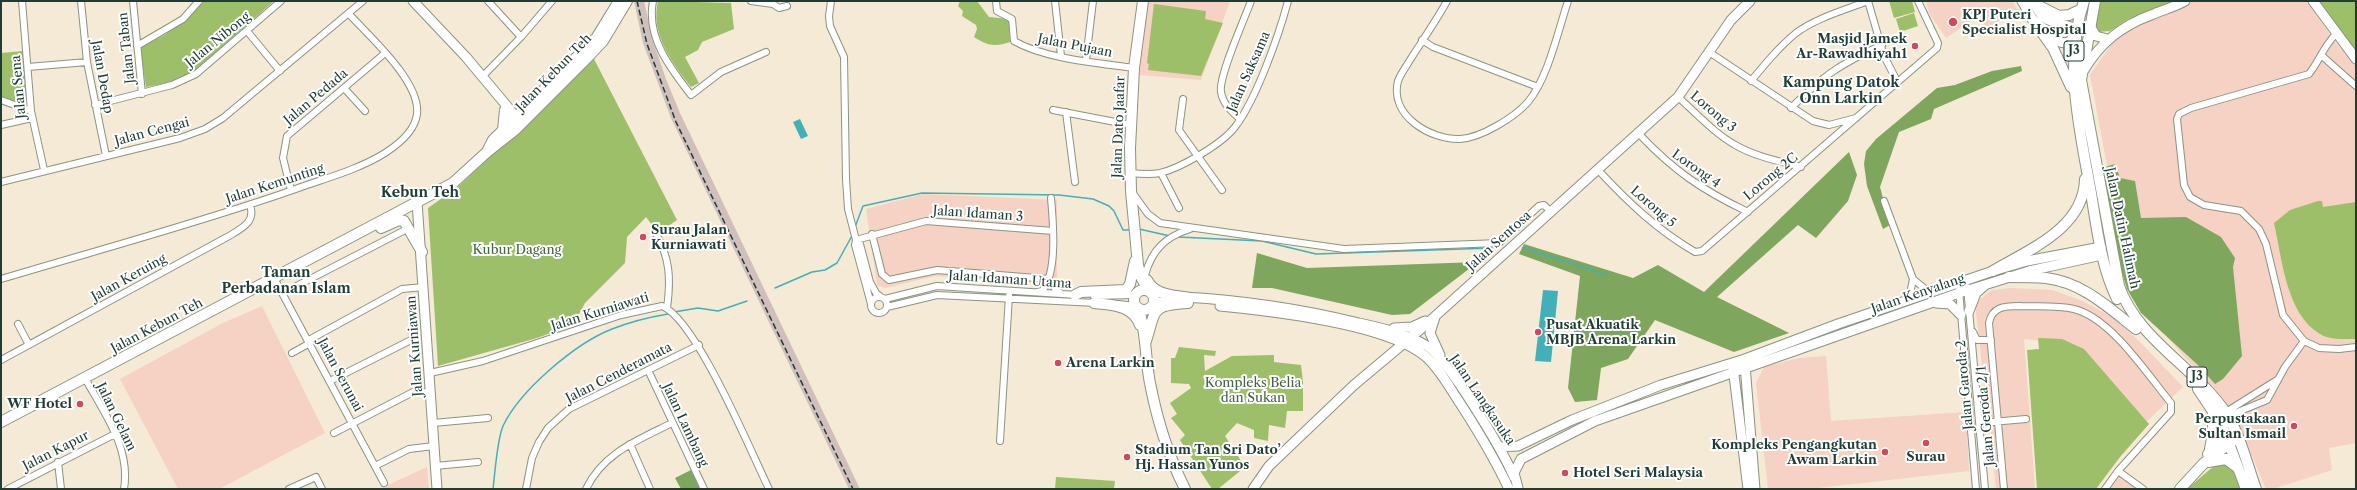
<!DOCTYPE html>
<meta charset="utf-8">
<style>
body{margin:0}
#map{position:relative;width:2357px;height:490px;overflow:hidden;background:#f4ead5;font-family:"Libre Caslon Text",serif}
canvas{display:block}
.frame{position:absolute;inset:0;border:2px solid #1f3d34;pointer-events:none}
</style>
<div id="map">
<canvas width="2357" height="490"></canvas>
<div class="frame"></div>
</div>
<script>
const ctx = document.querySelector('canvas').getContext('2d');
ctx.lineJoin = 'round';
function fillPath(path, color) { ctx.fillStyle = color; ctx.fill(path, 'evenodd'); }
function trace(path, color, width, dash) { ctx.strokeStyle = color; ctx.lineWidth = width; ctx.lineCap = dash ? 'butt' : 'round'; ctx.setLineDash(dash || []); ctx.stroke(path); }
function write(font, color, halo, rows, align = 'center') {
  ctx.font = font + ' "Libre Caslon Text",serif'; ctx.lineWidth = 4; ctx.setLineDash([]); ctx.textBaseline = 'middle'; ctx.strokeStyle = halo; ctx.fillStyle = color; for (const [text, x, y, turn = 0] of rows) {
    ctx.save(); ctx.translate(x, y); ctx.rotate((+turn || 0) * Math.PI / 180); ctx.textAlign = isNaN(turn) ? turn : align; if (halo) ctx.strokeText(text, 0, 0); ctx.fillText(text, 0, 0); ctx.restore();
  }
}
fillPath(new Path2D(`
 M1148,1H1230L1201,80L1139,75Z
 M1926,1H2013L2017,10L1987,28L1978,17L1946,38L1929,13Z
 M2194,1H2307L2335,42L2356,63V443L2329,448L2332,470L2273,489H2266L2234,413L2132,297L2090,75L2117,36Z
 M923,194L1057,200V284L935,276L885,288L877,285L866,209Z
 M2011,288L2052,290L2083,301L2115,319L2141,343L2183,387L2144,424L2068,343L2024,339L2035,489H1996L1975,303L1992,290Z
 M262,306L325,433L219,489H178L120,379L223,323Z
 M1826,356L1831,421L1966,412L1969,471L1809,489H1768L1756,383L1764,367L1799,358Z
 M427,467L429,489H379Z
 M2118,475L2139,489H2108Z`), '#f5d2c3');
fillPath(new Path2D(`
 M634,1H644L653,41L666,79L680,113L860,489H849L671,118L643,43Z`), '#d1bfbd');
fillPath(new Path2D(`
 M204,1H274L194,72L172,82L146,87L140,48L166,34Z
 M658,1L731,3L734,29L702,42L698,50L685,57L699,83L691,87C672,63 650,33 658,1Z
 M960,1H977L989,17L1009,19L1010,42C995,47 988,46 974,37L977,29L976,25L962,16L963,11L958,6Z
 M1889,1H1912L1915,12L1894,18Z
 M2101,1H2181L2128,19L2110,31L2098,32L2095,23Z
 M2317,1H2356V58Z
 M1154,4L1206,11L1205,19L1223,23L1201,76L1148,70L1149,64L1147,63Z
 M1914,13L1918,26L1900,32L1896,19Z
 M23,51L27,102L22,106L1,96V53Z
 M594,59L677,220L658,233L646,217L627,237L625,263L585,303L573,325L537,338L438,366L428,208L458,187Z
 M2318,201H2322L2323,207L2356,202V339C2345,339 2329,340 2320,334C2286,314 2282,258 2274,223L2290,210Z
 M2038,338L2062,339L2084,349L2149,424L2120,457L2096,489H2037L2027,350L2039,349Z
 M1179,347L1216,351L1215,356L1204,355L1205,371L1232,356L1274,355V362L1301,365L1303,382V411H1287L1285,428L1269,425L1268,441L1254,438V430L1237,423L1225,436L1245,467L1218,489H1212L1180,440L1185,435L1171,418L1177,414L1170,403L1191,388L1189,384L1171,383V358H1175Z
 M2227,462L2235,472L2240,489H2187L2215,465Z
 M1056,477L1115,481L1114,489H1055Z`), '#9dbf69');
fillPath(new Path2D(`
 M2021,66L2022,71L1934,109L1931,119L1899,132L1880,187L1890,225L1883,229L1867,186L1864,164L1866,151L1876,139L1937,88L1955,85L1992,71Z
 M1849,152L1857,175L1848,201L1816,238L1798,225L1717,297L1789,333L1734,352L1655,320L1628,359L1601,368L1597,400L1575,402L1568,388L1580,276L1519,254L1524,244L1633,278L1658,265L1704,292Z
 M2115,164L2120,178L2135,181L2141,218L2186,217L2221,237L2235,258L2233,267L2242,356L2223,379L2215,384L2199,366L2141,313L2127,289L2116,253L2099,169Z
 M1257,253L1307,268L1478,262L1410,314L1392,315L1272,288H1252Z
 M691,470L700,489H681L675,478Z`), '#7ea65d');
fillPath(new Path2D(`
 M800,119L808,136L801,139L793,122Z
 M1543,290L1558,291L1551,362L1535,361Z`), '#41b1b7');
trace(new Path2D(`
 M855,227L863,206L922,193L1059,195L1093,199L1109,206L1114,211L1123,230H1131
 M1139,229L1170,236
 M1178,237L1262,241L1316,254L1492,248
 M1523,248L1607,275
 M775,288L812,272L825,270L837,263L853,234
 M674,312L698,308L718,311L747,301
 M493,489C495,473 497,440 503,426C520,390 576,343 612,329C630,322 650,317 668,314`), '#41b1b7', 1.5);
const street = new Path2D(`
 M22,1L31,111L44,170
 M81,1L87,62L106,156
 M133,1L142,94
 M488,1L521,37
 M653,1C646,37 670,68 691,95L721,72L766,52
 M751,1L773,4L779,8L787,6
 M831,1L829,16L830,26L844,57L846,179L848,209L856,240L855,245L871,304
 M996,1L997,11L1012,19L1014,41C1045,59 1099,63 1134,68
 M1055,1L1061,56
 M1447,1C1436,21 1422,41 1410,60C1406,67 1401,73 1398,81C1389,116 1431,140 1460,139C1481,138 1515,117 1528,102C1548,78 1558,31 1568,1
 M1868,1L1884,56L1897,81
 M247,31L280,71
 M2336,34C2323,47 2320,60 2309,74L2191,108L2179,114L2177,119L2184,185L2190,197L2204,205L2241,211L2259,229L2266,244L2283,315L2304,341L2319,348L2339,349L2356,347
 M1422,40L1433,47L1538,87
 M137,46L183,19L199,1
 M1709,52L1813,121L1829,125L1856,118
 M2321,55L2356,86
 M1086,60L1093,1
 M28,67L87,62
 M482,77L521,37L552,1
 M1751,81C1765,64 1779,47 1796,33C1816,18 1845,10 1868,1
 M344,88L365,111
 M1678,97C1697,114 1715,134 1737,146C1757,157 1779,161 1801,167
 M1183,99L1179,130L1222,190
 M1,100L31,111
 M95,105L172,85L196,74L281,1
 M1791,108C1824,75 1840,64 1882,45
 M1053,110L1131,125
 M1066,112L1075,182
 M1240,119C1231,111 1223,104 1221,92C1218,77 1245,18 1251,1
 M1,125L32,118
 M1639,134C1674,171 1702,190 1748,212
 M1599,171C1629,203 1656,229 1695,252L1702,251L1937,48L1938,43L1918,1
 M1130,173C1140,174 1150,175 1160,173C1181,168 1222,144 1235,127C1256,100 1279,35 1288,1
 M1161,173L1179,208
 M1,182L180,138L205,129L223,118L363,1
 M291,190L283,158L287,136L384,54
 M1132,192L1148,214L1160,223L1344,249L1499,243L1539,206L1544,205L1551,212
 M1884,201L1913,279L1929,292
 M655,232C670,257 671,279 667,308
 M872,234L882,274L889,280L937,270L1049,279
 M856,240L926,221L1053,231
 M856,240L860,244L870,282L876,293L881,297
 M1145,275C1152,250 1165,237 1190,229
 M274,278L384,483
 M1,279C98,250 195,224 290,191C322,179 356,171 385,153C399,144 415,131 417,114C421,82 369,36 349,14
 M1049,279L1056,290L1062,294
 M1967,287L1985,489
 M1959,290L1976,489
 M1037,292L1042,291C1058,273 1053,221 1051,198
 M283,293L409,228
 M1094,296L1134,295
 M871 305a8 8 0 1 1 16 0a8 8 0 1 1-16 0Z
 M885,299L937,286L1077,295
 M1909,299L1913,279
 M1119,304L1134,306
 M887,307L937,295L1096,303
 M18,324L29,345
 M1973,332L1977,340H1991
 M309,340L402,289L424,287
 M292,353L310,343
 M1,360L229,236C242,228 256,222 250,205
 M648,370L704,489
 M430,373L483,361L621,315L662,306C696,319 751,452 769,489
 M85,378C104,413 131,448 124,489
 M330,381L411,340
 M2226,412L2277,380
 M2228,416L2267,400L2285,367L2304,341
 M433,423L488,418
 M1980,423L2026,419
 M334,433L415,391L431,393
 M1000,441L1009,296
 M630,444L650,489
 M58,462L61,489
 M375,466L409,449L434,446
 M435,466L478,462
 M2118,471L2143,489
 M8,489L115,434
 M289,489L316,477L322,489
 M526,489L532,458L539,442L548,428L569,409L699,345
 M586,489C603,453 638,440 672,423
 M2004,489L1989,323C1992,307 2004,306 2019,306C2037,307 2057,305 2074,309C2111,318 2147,374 2171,403V412L2118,471L2105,489`);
const secondary = new Path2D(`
 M413,1L466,57L516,117
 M2022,1L2033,20L2060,42L2065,43L2070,42L2074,34L2071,27L2048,20L2042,16L2032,1
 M2313,1L2356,59
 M2091,23V28L2096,36L2107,39
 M2084,70C2100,43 2121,26 2151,15C2162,10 2175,7 2185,1
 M417,202L437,489
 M1182,297C1242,300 1301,309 1359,323C1382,328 1407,334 1427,346C1449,360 1503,451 1514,477
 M1936,303L1950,304L1961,315
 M1153,305L1160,302L1174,303
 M1220,306C1271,311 1386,324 1425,356C1438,367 1447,383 1456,397C1477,429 1493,455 1509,489
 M1969,311L1976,293L1984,286
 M1435,317L1430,333L1440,355
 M1394,328L1412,327L1425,321
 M1745,365L1755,489
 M1733,367L1748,489
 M1499,447L1518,446L1572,420L1661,385L1745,359L1838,324L1993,271L2027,261L2101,247
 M1518,488L1514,473L1521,459L1595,421L1959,293L2029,271L2102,255
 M1253,489L1269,466L1354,385L1422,328L1678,97L1731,20L1750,1`);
const primary = new Path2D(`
 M1143,1L1134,68L1130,148L1131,191L1138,265L1141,277L1149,291
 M2084,1C2063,64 2080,130 2091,193C2097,229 2101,266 2117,299
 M2095,1L2081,80L2119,286C2138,340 2194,366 2226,413C2240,434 2247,464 2256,489
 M2033,3L2059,16L2069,15L2080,10
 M2033,20L2053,48L2071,87
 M503,130L505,110
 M487,152L493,140L597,37L619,1
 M381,228L399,220L404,221L422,252
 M1993,271C2030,249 2084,228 2085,179
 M2009,277C2021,277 2034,277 2046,278C2082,282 2109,308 2136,329
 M1147,280C1155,296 1174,295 1189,298
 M1134 300a10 10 0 1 1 20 0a10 10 0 1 1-20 0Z
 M1075,295L1081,292L1126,290L1130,284L1135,261
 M1094,303C1112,305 1133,305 1140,325
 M1139,310C1147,335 1145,363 1151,388C1158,423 1169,457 1185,489
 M1146,341C1156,309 1151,305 1188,303
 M2198,389L2222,425L2246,489
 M1,422L453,183L487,152L516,129L587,58L603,41L627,1
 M2210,449L2213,433V412
 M2208,454L2218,442L2232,434
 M2208,462L2226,459L2238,468
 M2180,489L2204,463L2234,440`);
trace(street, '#8a9484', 8);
trace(secondary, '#8a9484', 11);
trace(primary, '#8a9484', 12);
trace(street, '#fff', 6);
trace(secondary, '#fff', 9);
trace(primary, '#fff', 10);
trace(new Path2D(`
 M637,1L647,44L676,122L853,489`), '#1f3d34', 1.5, [6, 3]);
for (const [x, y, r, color] of [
 [1953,22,5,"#d1495b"],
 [1915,46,4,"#d1495b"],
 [643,237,4,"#d1495b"],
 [1538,332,4,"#d1495b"],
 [1058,363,4,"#d1495b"],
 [80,404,4,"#d1495b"],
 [2294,426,4,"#d1495b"],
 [1926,443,4,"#d1495b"],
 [1885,452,4,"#d1495b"],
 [1127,457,4,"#d1495b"],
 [1565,473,4,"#d1495b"]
]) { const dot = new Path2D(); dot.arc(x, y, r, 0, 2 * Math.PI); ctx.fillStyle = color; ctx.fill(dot); trace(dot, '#fff', 1.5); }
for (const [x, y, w] of [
 [2074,51,20],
 [2197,377,20]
]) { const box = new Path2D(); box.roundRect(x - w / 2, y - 10, w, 20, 3); ctx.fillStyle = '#fff'; ctx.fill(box); trace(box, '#1f3d34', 1); }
write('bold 12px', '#1f3d34', null, [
 ["J3",2074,51],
 ["J3",2197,377]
]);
write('bold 13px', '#1f3d34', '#fff', [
 ["KPJ Puteri",1962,15],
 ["Specialist Hospital",1962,30],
 ["Masjid Jamek",1907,39,"right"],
 ["Ar-Rawadhiyah1",1907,54,"right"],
 ["Surau Jalan",651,230],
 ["Kurniawati",651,245],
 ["Pusat Akuatik",1546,325],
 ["MBJB Arena Larkin",1546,340],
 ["Arena Larkin",1066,363],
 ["WF Hotel",72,404,"right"],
 ["Perpustakaan",2286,419,"right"],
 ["Sultan Ismail",2286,434,"right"],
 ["Kompleks Pengangkutan",1877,445,"right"],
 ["Awam Larkin",1877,460,"right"],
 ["Stadium Tan Sri Dato’",1135,450],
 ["Hj. Hassan Yunos",1135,465],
 ["Surau",1926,457,"center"],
 ["Hotel Seri Malaysia",1573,473]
], 'left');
write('13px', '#1f3d34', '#fff', [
 ["Jalan Nibong",218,40,-39],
 ["Jalan Pujaan",1075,46,11],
 ["Jalan Taban",127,48,-96],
 ["Jalan Saksama",1249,72,-66],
 ["Jalan Kebun Teh",554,73,-46],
 ["Jalan Dedap",102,77,80],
 ["Jalan Sena",19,87,-95],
 ["Jalan Pedada",316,97,-40],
 ["Lorong 3",1713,112,40],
 ["Jalan Dato Jaafar",1119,127,-88],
 ["Jalan Cengai",152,132,-15],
 ["Lorong 4",1696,169,35],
 ["Lorong 2C",1771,177,-40],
 ["Jalan Kemunting",275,184,-18],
 ["Lorong 5",1653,207,41],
 ["Jalan Idaman 3",978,214,4],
 ["Jalan Datin Halimah",2122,228,78],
 ["Jalan Sentosa",1499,241,-42],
 ["Jalan Keruing",129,278,-29],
 ["Jalan Idaman Utama",1010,280,4],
 ["Jalan Kenyalang",1918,294,-19],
 ["Jalan Kurniawati",600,312,-17],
 ["Jalan Kebun Teh",157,326,-28],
 ["Jalan Kurniawan",415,346,-94],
 ["Jalan Cenderamata",619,373,-27],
 ["Jalan Serunai",340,375,62],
 ["Jalan Garoda 2",1965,385,-95],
 ["Jalan Langkasuka",1482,400,56],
 ["Jalan Geroda 2/1",1986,416,-95],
 ["Jalan Gelam",116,417,64],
 ["Jalan Lambang",685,425,65],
 ["Jalan Kapur",56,451,-27]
]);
write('13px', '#456444', '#fff', [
 ["Kubur Dagang",517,250],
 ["Kompleks Belia",1253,383],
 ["dan Sukan",1253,398]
]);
write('bold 14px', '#1f3d34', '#fff', [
 ["Kampung Datok",1841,83],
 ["Onn Larkin",1841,99],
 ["Kebun Teh",420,193],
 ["Taman",286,273],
 ["Perbadanan Islam",286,289]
]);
</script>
